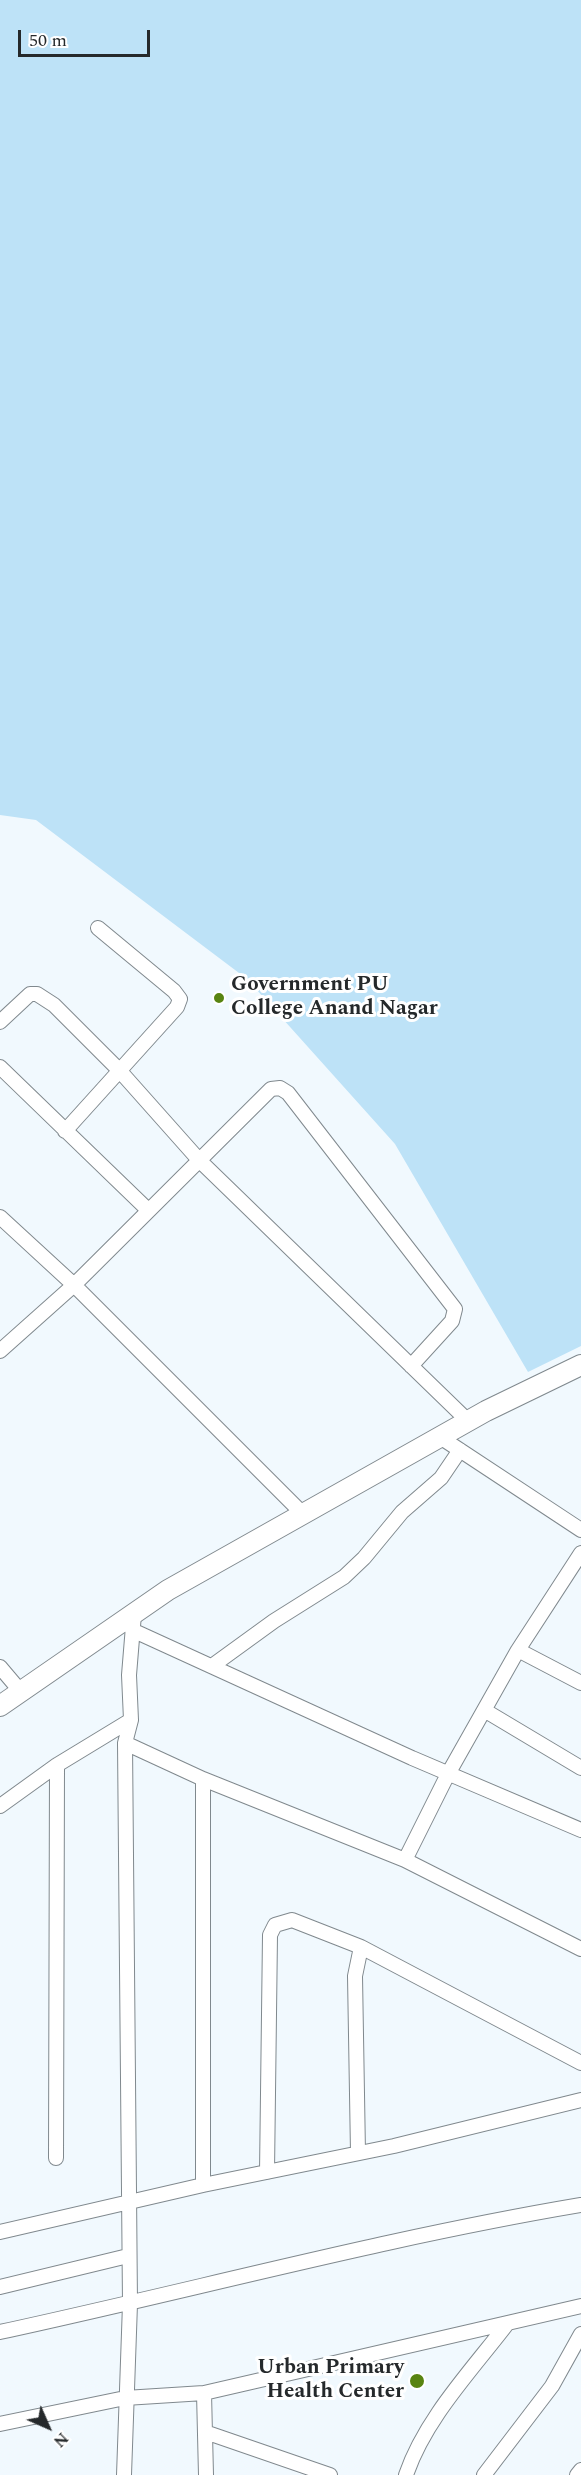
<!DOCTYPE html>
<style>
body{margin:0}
#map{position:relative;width:581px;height:2475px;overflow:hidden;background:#f1f9fe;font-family:Spectral,serif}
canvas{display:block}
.north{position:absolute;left:18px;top:2397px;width:60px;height:60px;-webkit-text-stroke:4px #fff;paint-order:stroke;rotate:135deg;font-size:16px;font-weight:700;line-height:24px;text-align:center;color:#25292b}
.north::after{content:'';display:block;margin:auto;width:21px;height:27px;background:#25292b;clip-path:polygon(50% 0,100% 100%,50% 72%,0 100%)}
.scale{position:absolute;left:18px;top:30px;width:132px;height:27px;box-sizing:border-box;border:3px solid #25292b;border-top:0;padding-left:8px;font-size:18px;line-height:21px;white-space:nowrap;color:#25292b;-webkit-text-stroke:4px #fff;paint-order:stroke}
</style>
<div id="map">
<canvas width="581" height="2475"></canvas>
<div class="north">N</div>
<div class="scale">50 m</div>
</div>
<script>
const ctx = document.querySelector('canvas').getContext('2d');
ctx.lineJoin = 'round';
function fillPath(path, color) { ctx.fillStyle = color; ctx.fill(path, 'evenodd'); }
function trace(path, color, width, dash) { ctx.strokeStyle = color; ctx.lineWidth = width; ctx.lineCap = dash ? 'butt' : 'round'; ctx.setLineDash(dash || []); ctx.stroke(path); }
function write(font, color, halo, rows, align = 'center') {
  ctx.font = font + ' Spectral,serif'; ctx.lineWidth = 6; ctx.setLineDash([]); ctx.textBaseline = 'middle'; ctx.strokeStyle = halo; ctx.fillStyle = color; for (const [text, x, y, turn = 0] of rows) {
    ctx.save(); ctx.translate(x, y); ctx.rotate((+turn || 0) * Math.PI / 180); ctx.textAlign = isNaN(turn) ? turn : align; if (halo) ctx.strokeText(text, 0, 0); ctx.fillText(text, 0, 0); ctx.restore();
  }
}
fillPath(new Path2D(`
 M0,0H581V1346L528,1372L395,1144L247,979L36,820L0,815Z`), '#bde2f7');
const street = new Path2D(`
 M0,1022L30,994H37L54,1005L119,1070L199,1160L468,1421
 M0,1067L148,1210
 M65,1131L177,1007L180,999L174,991L98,928
 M0,1217L74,1285L303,1514
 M0,1351L74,1285L271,1089L280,1088L288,1093L455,1309L452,1321L411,1366
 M440,1437L581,1530
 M132,1630L412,1758L581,1830
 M518,1650L581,1683
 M212,1666L274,1621L344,1577L364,1558L402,1512L441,1478L460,1450
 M0,1667L22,1693
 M484,1710L581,1768
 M125,1743L203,1779L405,1860L581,1949
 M0,1806L57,1765L131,1720
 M405,1860L448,1774L518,1650L581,1553
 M358,2153L355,1976L361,1947
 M56,2158L57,1765
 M267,2172L270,1935L275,1925L292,1920L361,1947L581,2063
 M203,2185V1779
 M0,2232L203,2185L394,2146L581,2100
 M0,2287L128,2256
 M0,2332C194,2290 385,2238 581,2205
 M204,2393L206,2475
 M0,2424L125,2398L204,2393L581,2306
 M205,2432L330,2475
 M124,2475L130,2304L125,1743L131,1720L129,1675L134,1614
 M406,2475C425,2419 471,2371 507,2324
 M484,2475L552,2386L581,2334
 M577,2475L581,2470`);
const secondary = new Path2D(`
 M0,1706L168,1590L486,1411L581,1365`);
trace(street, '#80898e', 16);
trace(secondary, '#80898e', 22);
trace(street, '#fff', 14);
trace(secondary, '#fff', 20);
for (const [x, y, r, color] of [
 [219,998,6,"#588411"],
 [417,2381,8,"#588411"]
]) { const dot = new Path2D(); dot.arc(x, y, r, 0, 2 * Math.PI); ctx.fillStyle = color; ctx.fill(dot); trace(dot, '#fff', 2); }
write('bold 21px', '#25292b', '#fff', [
 ["Government PU",231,986],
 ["College Anand Nagar",231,1010],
 ["Urban Primary",404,2369,"right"],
 ["Health Center",404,2393,"right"]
], 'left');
</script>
